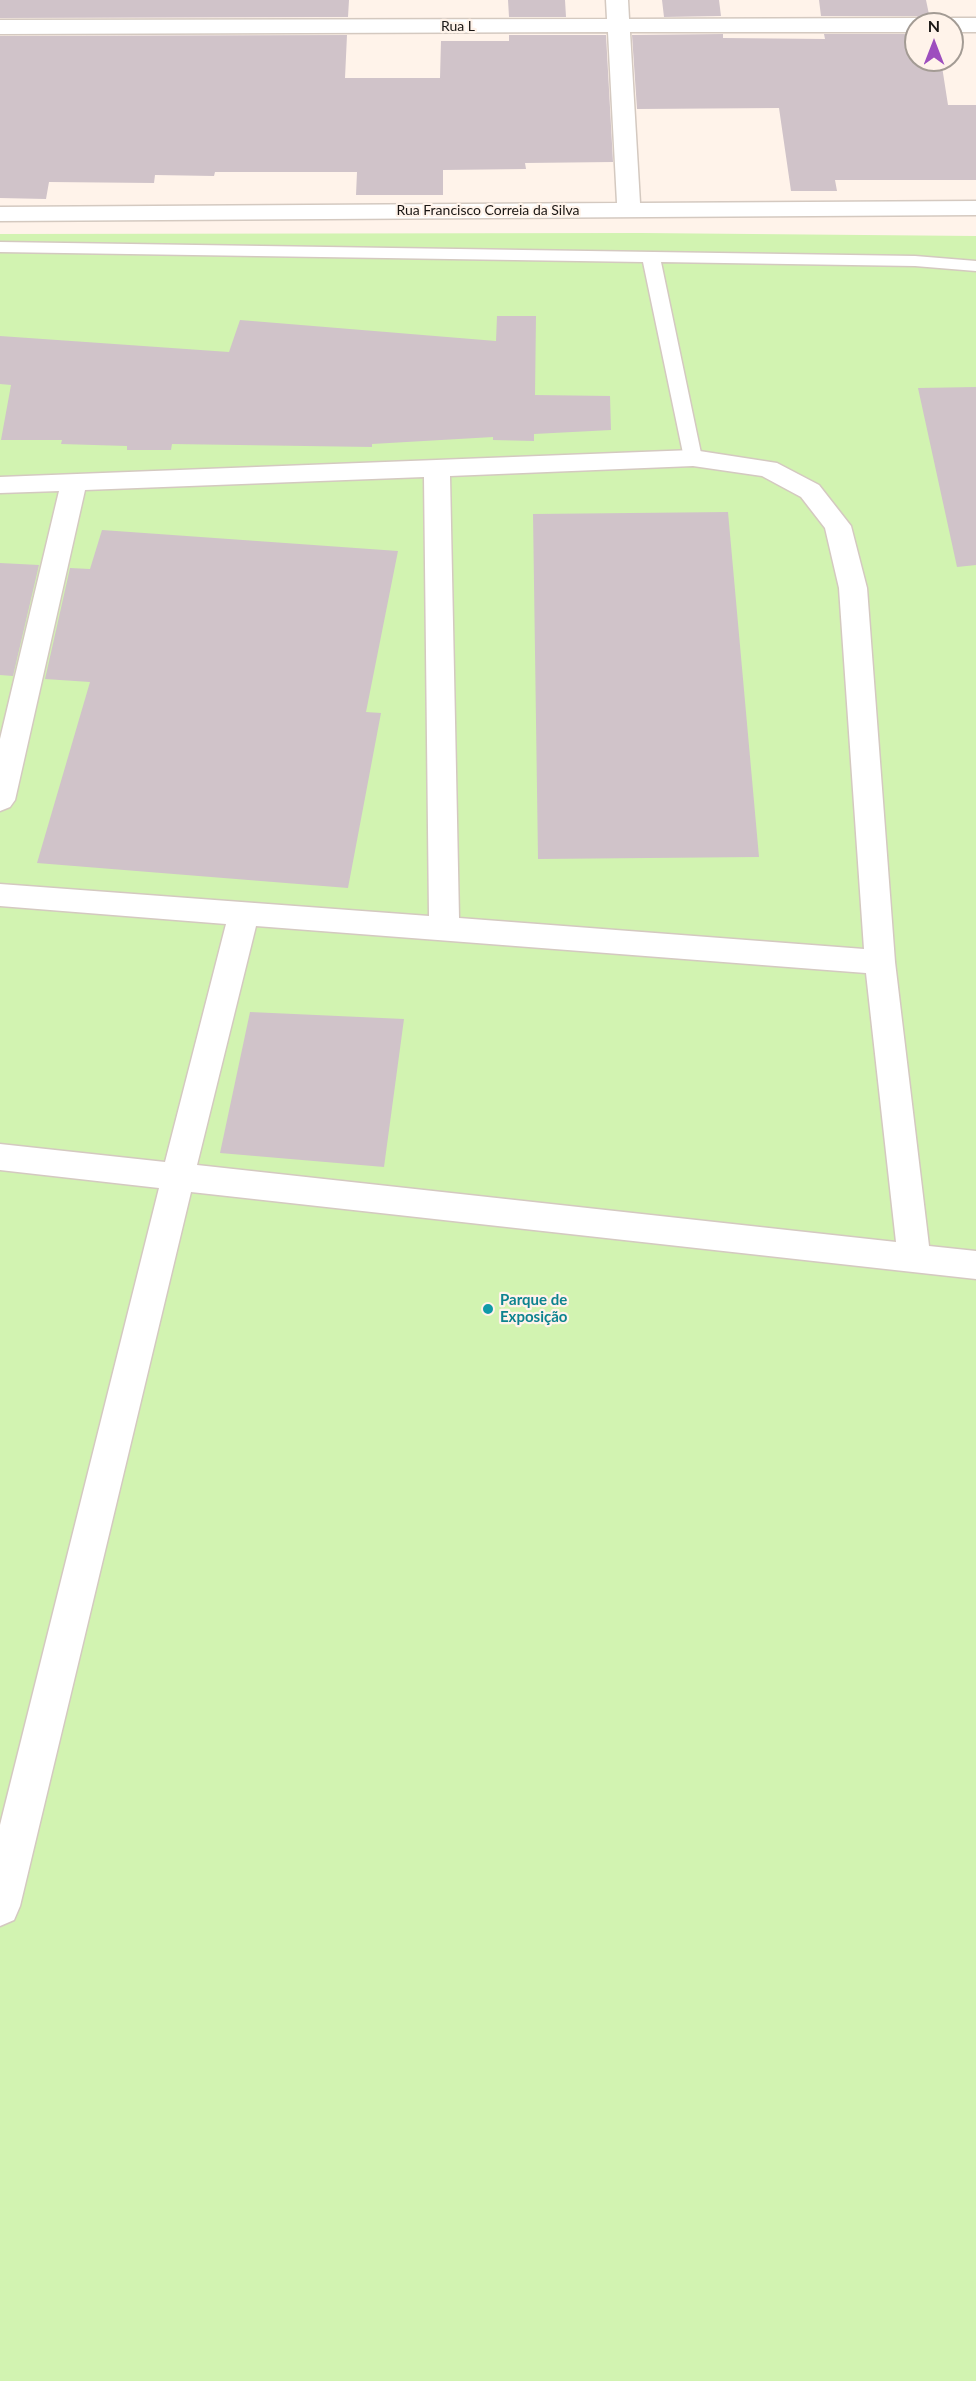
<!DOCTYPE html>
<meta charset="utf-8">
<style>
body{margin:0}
#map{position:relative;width:976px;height:2381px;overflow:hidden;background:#fff3ea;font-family:Lato,sans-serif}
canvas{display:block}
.north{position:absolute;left:904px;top:12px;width:60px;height:60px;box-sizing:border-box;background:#fff3ea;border:2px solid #a39b94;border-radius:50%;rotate:0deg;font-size:16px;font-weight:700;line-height:24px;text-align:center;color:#1a1614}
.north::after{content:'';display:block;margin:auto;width:21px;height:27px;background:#9d4ebe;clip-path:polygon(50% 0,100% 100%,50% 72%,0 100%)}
</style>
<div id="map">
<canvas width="976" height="2381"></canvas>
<div class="north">N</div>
</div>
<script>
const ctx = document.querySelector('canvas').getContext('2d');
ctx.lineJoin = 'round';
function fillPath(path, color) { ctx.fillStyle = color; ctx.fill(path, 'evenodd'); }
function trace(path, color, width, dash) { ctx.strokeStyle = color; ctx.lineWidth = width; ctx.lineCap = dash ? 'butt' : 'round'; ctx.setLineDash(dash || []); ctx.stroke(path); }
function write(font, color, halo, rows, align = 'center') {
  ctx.font = font + ' Lato,sans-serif'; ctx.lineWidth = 4.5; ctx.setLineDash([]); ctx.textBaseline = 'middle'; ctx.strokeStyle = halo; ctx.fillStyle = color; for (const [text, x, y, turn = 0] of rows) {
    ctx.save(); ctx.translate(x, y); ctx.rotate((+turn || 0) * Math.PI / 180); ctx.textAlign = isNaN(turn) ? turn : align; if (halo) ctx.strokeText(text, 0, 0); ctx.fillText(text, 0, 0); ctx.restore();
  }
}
fillPath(new Path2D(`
 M641,233L976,236V2381H0V234Z`), '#d2f3b1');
fillPath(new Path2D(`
 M0,0H349L348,17L0,18Z
 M508,0H565L566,17H509Z
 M662,0H719L721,16L664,17Z
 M819,0H926L931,24L916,16H821Z
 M723,34V38L825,39L824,34H916V60H941L948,105H976V180H835L837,191H791L779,108L637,109L632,35Z
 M347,35L345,78H440L441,41H509V35H606L613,162L525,163L526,169L443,170V195H356L357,172H215L214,176L155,175L154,183L49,182L46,199L0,198V36Z
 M497,316H536L535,395L610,396L611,430L534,434V441L493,440V437L372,444V447L172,444L171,450H127V446L61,444L62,440H1L11,385L0,384V336L229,352L240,320L496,341Z
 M976,387V565L957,567L918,388Z
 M728,512L759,857L538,859L533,514Z
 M102,530L398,551L366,712L381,713L348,888L37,863L90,682L45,679L70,568L90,569Z
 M0,563L39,565L13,676L0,675Z
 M250,1012L404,1019L384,1167L220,1153Z`), '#d0c3c9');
const service = new Path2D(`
 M0,242L915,256L976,261V271L915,266L661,262L702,458L700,462H686L684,458L643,262L0,252Z`);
const minor = new Path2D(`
 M606,0H628L629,19L916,18L926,24H916V32H630L640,203L976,201V215L0,221V207L617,203L608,32L0,34V20L607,19Z
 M952,18H976V32H952V24H942Z
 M693,450L777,463L819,485L851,526L867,588L895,962L929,1246L976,1251V1279L191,1192L20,1906L14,1920L0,1926V1825L159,1188L0,1170V1144L165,1162L226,924L0,906V884L429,916L424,477L85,490L15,800L10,807L0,811V739L59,491L0,493V477ZM693,466L762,476L801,497L825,528L839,588L864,949L459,918L450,476ZM256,926L866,973L896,1242L197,1165Z`);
trace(service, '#d4c9c0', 3);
trace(minor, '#d4c9c0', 3);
fillPath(service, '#fff');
fillPath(minor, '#fff');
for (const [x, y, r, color] of [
 [488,1309,6,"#0f9aa8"]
]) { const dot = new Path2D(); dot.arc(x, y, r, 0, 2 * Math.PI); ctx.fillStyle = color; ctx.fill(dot); trace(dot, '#fff3ea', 2); }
write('14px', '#1a1614', '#fff3ea', [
 ["Rua L",458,26],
 ["Rua Francisco Correia da Silva",488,210]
]);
write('bold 15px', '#0d838f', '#fff3ea', [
 ["Parque de",500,1300],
 ["Exposição",500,1317]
], 'left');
</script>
